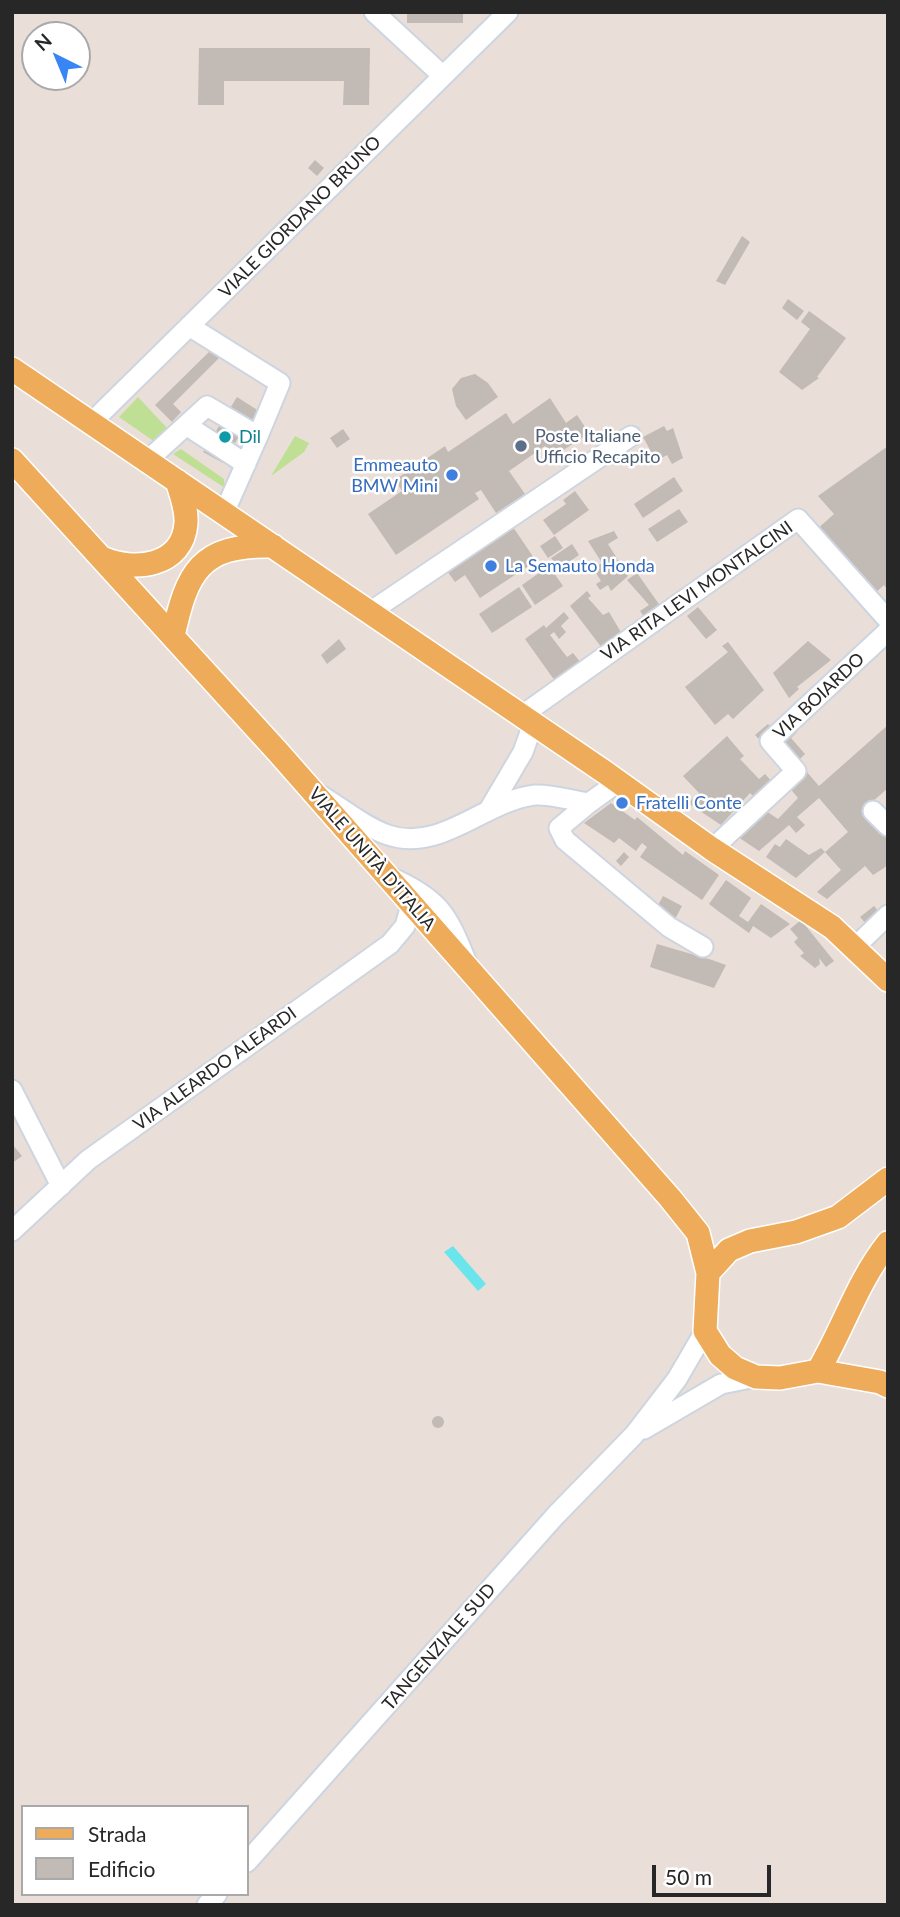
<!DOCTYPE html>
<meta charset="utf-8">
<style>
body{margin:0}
#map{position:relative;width:900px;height:1917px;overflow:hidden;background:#eaded8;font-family:Lato,sans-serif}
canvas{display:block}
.frame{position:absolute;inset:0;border:14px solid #272727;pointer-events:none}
.legend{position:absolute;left:21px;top:1805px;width:228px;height:91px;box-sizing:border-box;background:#fff;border:2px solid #a9a9a9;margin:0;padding:9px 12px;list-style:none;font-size:21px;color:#272727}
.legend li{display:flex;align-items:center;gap:14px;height:35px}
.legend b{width:35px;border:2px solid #a9a9a9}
.north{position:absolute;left:21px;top:21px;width:70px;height:70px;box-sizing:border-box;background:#fff;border:2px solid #a9a9a9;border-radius:50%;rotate:317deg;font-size:19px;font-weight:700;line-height:28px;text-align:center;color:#272727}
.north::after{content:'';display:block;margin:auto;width:24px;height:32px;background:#3885f6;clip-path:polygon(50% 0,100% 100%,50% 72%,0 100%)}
.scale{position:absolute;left:652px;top:1865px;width:119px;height:32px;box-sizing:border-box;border:4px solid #272727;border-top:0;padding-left:9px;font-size:21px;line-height:24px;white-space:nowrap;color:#272727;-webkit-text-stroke:5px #fff;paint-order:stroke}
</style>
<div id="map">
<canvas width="900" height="1917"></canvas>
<div class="frame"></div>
<ul class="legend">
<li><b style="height:9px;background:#eeab59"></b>Strada</li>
<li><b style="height:19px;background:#c2bab4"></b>Edificio</li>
</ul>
<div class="north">N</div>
<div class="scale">50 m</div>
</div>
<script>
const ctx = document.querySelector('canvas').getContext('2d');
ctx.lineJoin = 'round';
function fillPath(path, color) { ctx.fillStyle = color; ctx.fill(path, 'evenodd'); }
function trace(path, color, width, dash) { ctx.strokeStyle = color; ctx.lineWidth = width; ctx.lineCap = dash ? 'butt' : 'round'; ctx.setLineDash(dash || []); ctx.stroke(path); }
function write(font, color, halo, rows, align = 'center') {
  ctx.font = font + ' Lato,sans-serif'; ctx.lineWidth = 5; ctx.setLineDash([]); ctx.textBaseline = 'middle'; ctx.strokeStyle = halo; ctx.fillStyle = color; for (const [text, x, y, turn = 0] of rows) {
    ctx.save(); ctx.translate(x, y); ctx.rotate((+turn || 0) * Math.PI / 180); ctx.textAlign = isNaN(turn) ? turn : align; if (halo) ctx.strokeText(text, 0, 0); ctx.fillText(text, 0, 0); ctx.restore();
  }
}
fillPath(new Path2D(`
 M138,397L167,428L155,442L119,417Z
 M295,436L309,443L304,452L271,476Z
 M181,449L224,479L225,488L173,454Z`), '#bfe094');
fillPath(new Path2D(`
 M453,1246L486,1284L478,1291L444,1252Z`), '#6be5ec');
fillPath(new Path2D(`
 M407,12H463V23H407Z
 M199,48H370L369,105H343L344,81H224V105H198Z
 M315,160L324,168L317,176L308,168Z
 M742,236L750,242L725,285L716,281Z
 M788,299L804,311L797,320L782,308Z
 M809,311L846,338L817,377L819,378L802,390L779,372L810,329L801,322Z
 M212,349L220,357L173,404L181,412L172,422L155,405Z
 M475,374L488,383L498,397L466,420L456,406L452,389L461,378Z
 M237,397L262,413L254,427L247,423L223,463L203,452Z
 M550,398L566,423L577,415L589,433L553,457L545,446L509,471L525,494L496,513L481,490L475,493L479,499L396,555L368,514L402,491L395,480L445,446L448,452L506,413L513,424Z
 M664,426L667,431L673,428L683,458L672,464L667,455L656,461L643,437Z
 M343,429L350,439L337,448L330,438Z
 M888,446V590L884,585L873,595L815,531L834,514L818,496Z
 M674,477L683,491L643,518L634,504Z
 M575,491L589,510L554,535L543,520L566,504L563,500Z
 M679,509L688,522L657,542L648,529Z
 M513,527L536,561L480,598L465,575L455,582L447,571Z
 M614,531L618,538L608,544L628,576L611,591L608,585L600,590L596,584L601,581L593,568L602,563L588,541Z
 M555,536L563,548L548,558L540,546Z
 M572,544L579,555L559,569L551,558Z
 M549,566L563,586L535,605L522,585Z
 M637,573L661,607L645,618L640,611L649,605L627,580Z
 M519,587L532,607L492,633L479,614Z
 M587,591L591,596L588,598L603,615L609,612L622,634L602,648L570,606Z
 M698,607L717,630L706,639L687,616Z
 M564,612L569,618L561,626L566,632L559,639L554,632L550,635L567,657L573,653L581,663L555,681L525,639L544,625L546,628Z
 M339,639L346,649L327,664L321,655Z
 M808,641L831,660L797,687L799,689L789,698L773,673Z
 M728,642L764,690L733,719L728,714L715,725L685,687L728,652L722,646Z
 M768,724L775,732L763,743L755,735Z
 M888,725V788L863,810L888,837V864L884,868L873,875L865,866L827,899L817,892L841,870L825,852L848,832L819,798L797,817L805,825L796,833L789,825L759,851L735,835L763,809L778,819L798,798L789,787L806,771L819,786Z
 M793,727L797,732L791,738L805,754L797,762L779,742Z
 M727,736L744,756L740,759L759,779L765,774L775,785L757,800L750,793L721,825L688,803L699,793L683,776Z
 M611,803L635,820L637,817L683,855L685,851L719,875L702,900L640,857L647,847L642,843L636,851L619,838L614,843L584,823Z
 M786,839L809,855L821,848L825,852L796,878L766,857L775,844L780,847Z
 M624,852L629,857L621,866L616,861Z
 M726,880L751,898L739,916L748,922L761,904L790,924L771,938L753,926L749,933L718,911L709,904Z
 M663,896L682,906L674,921L655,911Z
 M874,906L881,914L868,926L860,917Z
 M801,920L834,961L826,967L819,958L820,964L815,968L800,956L804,953L794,942L798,938L790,929Z
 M657,944L712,960L726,965L714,988L650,967Z
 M12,1144L22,1156L12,1163Z
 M432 1422a6 6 0 1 1 12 0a6 6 0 1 1-12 0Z`), '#c2bab4');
const minor = new Path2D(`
 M374,12L443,76
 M189,326L280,383L258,436
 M92,422L508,12
 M186,425L246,464
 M148,460L207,406L258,436L224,513
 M370,612L631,436
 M521,716L798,519L888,620
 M322,796C343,809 365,827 388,835C441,853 484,801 535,795C552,794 573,801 589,803L618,782
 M589,803L559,828L565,840L669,927L703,947
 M490,808L523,752L533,724
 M873,811L888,826
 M712,849L796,771L770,741L888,631
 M388,876C440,900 446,911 467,963
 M854,948L888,915
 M12,1090L61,1186
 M12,1231L88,1160L390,944L405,926L411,905
 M644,1429L721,1384L756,1377
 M247,1862L556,1515L634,1435L677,1379L705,1331
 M207,1905L217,1894`);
const major = new Path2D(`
 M12,369L606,773L712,849L832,927L888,980
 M12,460L278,752L670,1198L698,1233L708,1273L705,1331L720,1355L735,1368L756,1377L780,1378L818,1371L880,1382L888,1386
 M102,558C134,572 183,567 186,523C187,509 181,494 177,481
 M173,636C187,572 200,544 273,546
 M708,1273L729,1250L750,1241L796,1232L838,1217L888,1179
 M818,1371C843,1329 857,1282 888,1243`);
trace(minor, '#cdd5e0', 23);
trace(major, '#fff', 26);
trace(minor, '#fff', 19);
trace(major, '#eeab59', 23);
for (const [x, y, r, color] of [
 [225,437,7,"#0f9aa8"],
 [521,446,7,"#5c6f8a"],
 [452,475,7,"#3f7fe0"],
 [491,566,7,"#3f7fe0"],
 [622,803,7,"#3f7fe0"]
]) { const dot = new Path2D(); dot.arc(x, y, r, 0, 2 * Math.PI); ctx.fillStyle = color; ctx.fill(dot); trace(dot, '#fff', 2.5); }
write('18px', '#272727', '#fff', [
 ["VIALE GIORDANO BRUNO",300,217,-45],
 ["VIA RITA LEVI MONTALCINI",697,591,-35],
 ["VIA BOIARDO",819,696,-43],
 ["VIALE UNITÀ D'ITALIA",372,859,49],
 ["VIA ALEARDO ALEARDI",215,1069,-36],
 ["TANGENZIALE SUD",439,1647,-49]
]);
write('18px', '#4e5e75', '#fff', [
 ["Poste Italiane",535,436],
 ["Ufficio Recapito",535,457]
], 'left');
write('18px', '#0d838f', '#fff', [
 ["Dil",239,437]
], 'left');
write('18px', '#366cbe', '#fff', [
 ["Emmeauto",438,465,"right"],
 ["BMW Mini",438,486,"right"],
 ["La Semauto Honda",505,566],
 ["Fratelli Conte",636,803]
], 'left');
</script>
